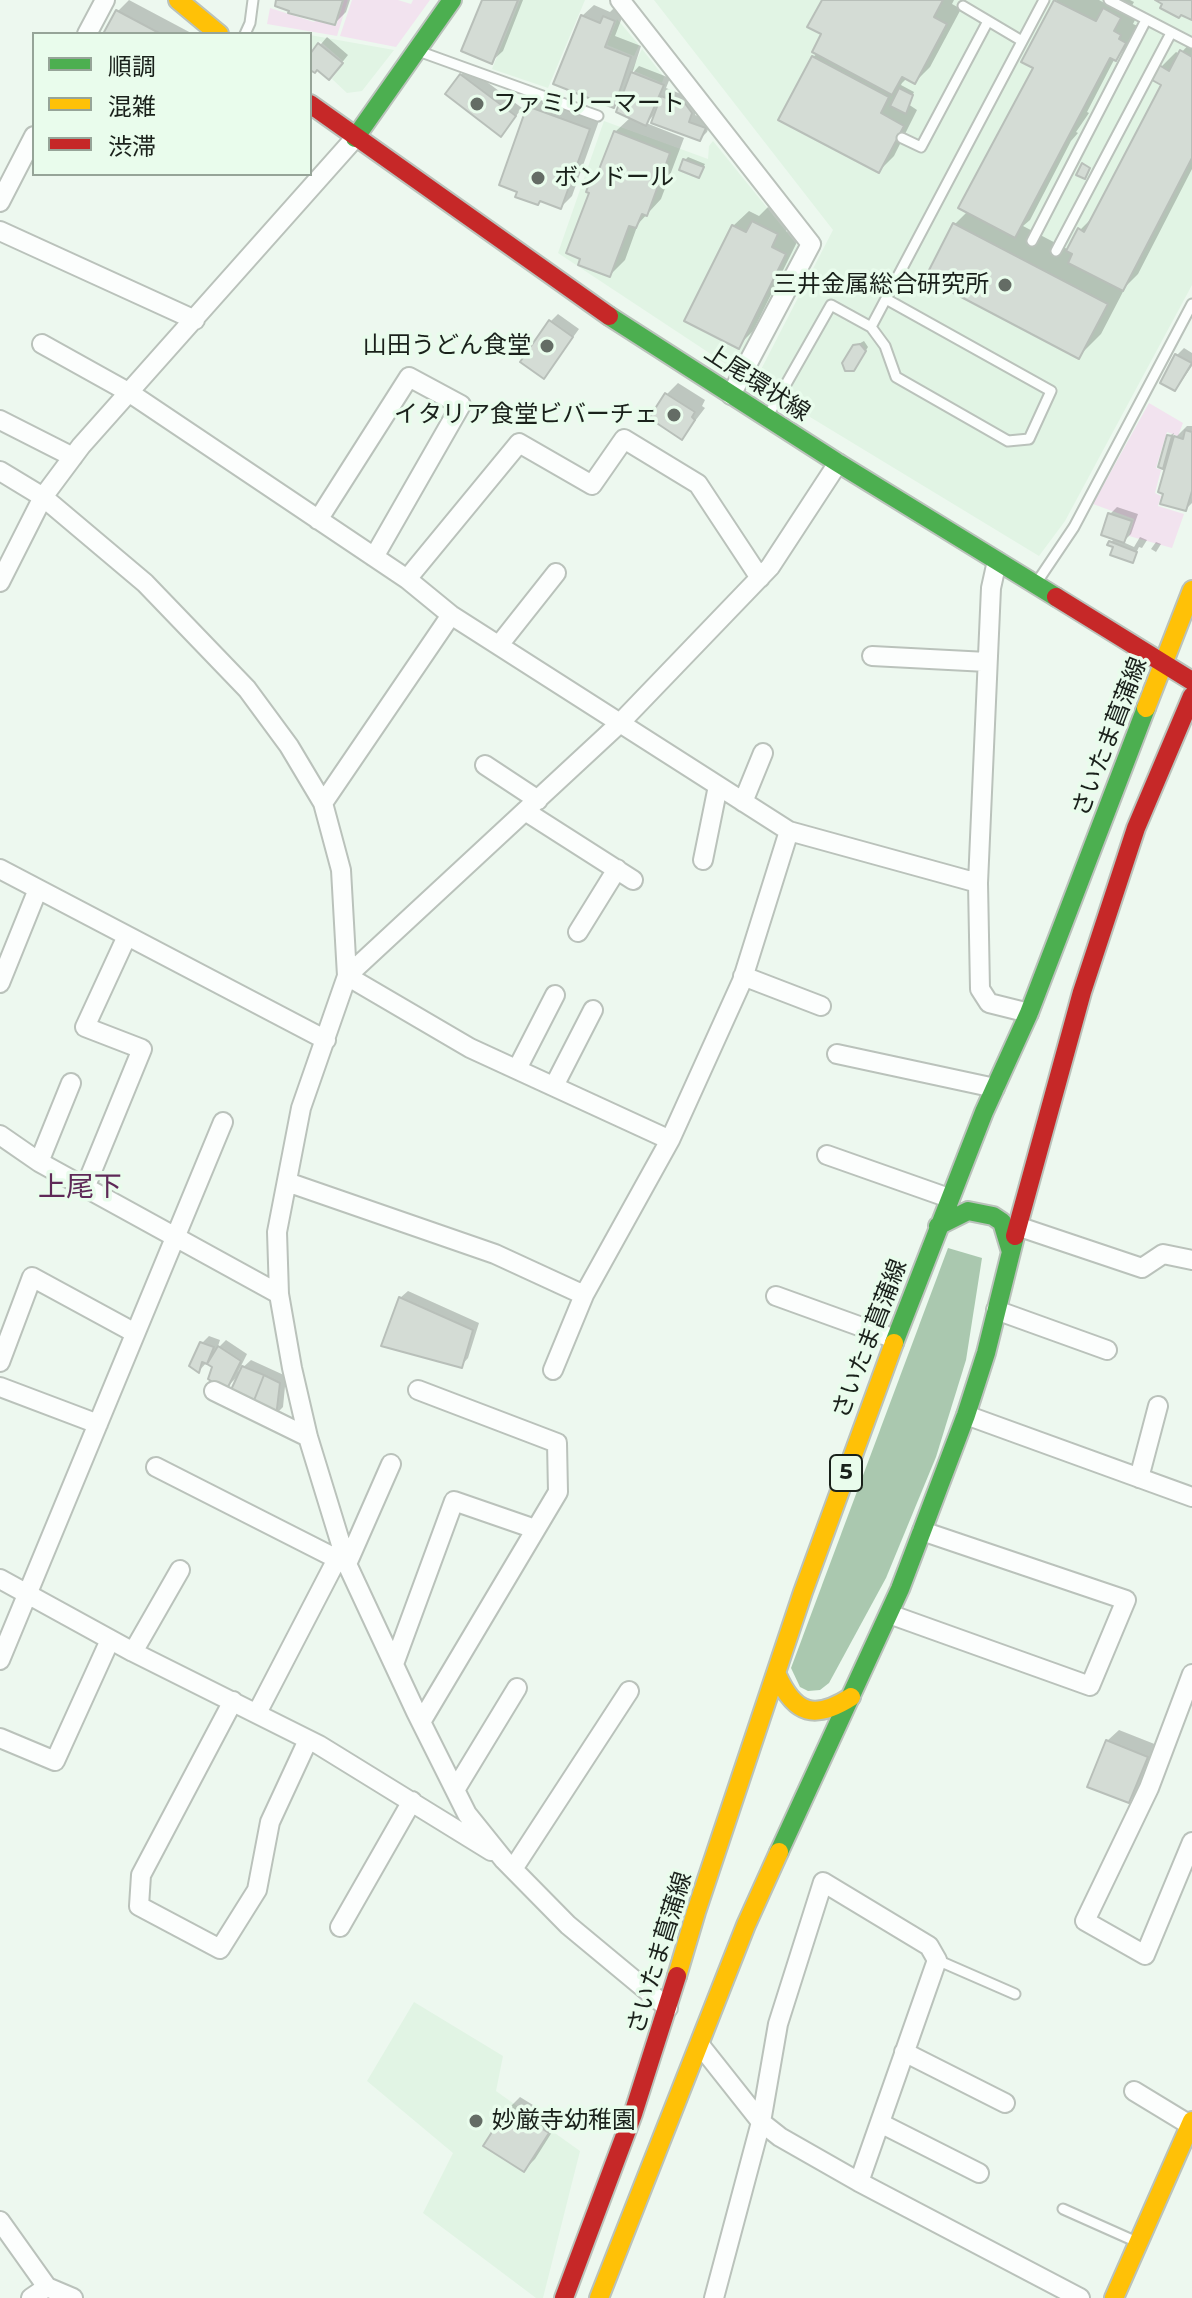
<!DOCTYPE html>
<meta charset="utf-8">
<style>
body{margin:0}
#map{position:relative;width:1192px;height:2298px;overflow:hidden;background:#edf8ef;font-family:Montserrat,"Noto Sans JP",sans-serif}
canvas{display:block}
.legend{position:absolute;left:32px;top:32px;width:280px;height:144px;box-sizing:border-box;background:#e9fcec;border:2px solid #96a498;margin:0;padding:10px 14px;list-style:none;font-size:24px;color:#1a211b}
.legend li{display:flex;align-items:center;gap:16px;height:40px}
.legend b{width:40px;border:2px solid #96a498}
</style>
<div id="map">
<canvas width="1192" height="2298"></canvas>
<ul class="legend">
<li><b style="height:10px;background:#4caf50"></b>順調</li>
<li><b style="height:10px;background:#ffc107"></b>混雑</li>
<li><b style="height:10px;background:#c62828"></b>渋滞</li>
</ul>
</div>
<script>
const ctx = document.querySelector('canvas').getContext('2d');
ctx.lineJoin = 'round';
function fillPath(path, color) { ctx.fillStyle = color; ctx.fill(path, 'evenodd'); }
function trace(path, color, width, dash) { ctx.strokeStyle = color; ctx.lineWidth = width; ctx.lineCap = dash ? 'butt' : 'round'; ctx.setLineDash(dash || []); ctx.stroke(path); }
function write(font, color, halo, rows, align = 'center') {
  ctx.font = font + ' Montserrat,"Noto Sans JP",sans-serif'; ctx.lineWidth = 7; ctx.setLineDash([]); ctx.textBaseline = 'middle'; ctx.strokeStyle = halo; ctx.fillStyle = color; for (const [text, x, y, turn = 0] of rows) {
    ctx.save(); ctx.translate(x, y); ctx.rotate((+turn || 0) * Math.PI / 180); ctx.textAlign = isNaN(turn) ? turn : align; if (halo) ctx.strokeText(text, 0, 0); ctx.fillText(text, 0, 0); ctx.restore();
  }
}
fillPath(new Path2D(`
 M520,0H585L548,88L492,69Z
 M654,0H1192V285L1065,521L1039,556L754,383L833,230Z
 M617,19L639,45L634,56L607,45Z
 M310,35L321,37L394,50L362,91L347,93L332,79L344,62L320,41L310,51Z
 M642,49L664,77L662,83L632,70Z
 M604,121L708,159L709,146L713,141L798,246L735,370L558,253Z
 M414,2002L503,2056L496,2091L580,2151L543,2298H536L423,2213L453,2153L367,2081Z`), '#e1f4e4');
fillPath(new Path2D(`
 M344,0H348L337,36L267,24L270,8L314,22L316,20L336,26Z
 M352,0H398L411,4L413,0H430L396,47L340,36Z
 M1149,403L1183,423L1178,436L1167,432L1156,468L1161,470L1155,493L1161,496L1158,506L1184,514L1172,548L1129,536L1134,519L1093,504Z`), '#f2e3ef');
fillPath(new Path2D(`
 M948,1248L982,1258L966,1360L936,1457L886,1578L829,1683L820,1690L808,1691L800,1687L791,1668Z`), '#aac8af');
fillPath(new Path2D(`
 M129,0L193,34H105L118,11Z
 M279,0H350L346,12L335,23Z
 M484,0H523L503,51L491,62Z
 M824,0H954L952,4L961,9L930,67L915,82L907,78L902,83L901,85L914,92L908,104L917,110L894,156L879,171L813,57L818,53L824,33Z
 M1057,0H1099L1108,5L1113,0H1130L1134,2L1127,15L1135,20L1133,24L1140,27L1131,44L1115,58L1087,112L1089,113L1076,132L1078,133L1071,141L1030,220L1023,226L1069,250L1080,230L1095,215L1163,84L1161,67L1176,52L1180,54L1192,41V169L1138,274L1126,286L1101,334L1079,356L955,224L968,211L1035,67L1024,61Z
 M594,5L610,12L616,6L625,10L615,36L641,46L632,74L639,66L670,78L666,88L691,98L698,105L695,115L711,121L707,132L700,139L657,112L646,123L684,138L661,199L638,224L625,260L610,275L591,192L594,176L602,169L615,132L631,117L624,95L613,106L582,16Z
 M327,37L348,55L336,70L310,67V57Z
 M468,68L522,108L508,127L461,75Z
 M540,96L600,118L572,196L561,207L529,107Z
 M688,157L705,164L699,176L685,160Z
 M768,207L792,219L786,231L799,238L753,331L738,346L733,226L749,211L759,216Z
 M558,314L579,329L544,377L551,321Z
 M864,341L868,347L857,365L855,346Z
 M1184,348L1192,353V366L1177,388L1163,382L1177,355Z
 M678,383L705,400L702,406L705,408L682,438L652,418L667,394Z
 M1187,426H1192V503L1186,509L1170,459L1162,466L1169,436L1174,433L1171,442Z
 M1117,507L1138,514L1131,534L1123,542L1134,547L1140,537L1147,540L1142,548L1139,547L1132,561L1111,542L1115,538L1110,514Z
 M1156,542L1161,544L1156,552L1151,549Z
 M408,1291L479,1323L468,1358L461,1366L400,1298Z
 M209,1336L220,1340L217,1349L226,1340L247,1354L238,1372L251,1360L286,1376L283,1407L276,1414L240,1374L226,1388L214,1366L207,1362L199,1371L202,1343Z
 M1119,1730L1157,1745L1140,1790L1129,1801L1107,1741Z
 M520,2097L559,2121L535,2159L524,2170L509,2108Z`), '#0003');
const building = new Path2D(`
 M276,0H343L335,25L288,13L289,11L275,6Z
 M482,0H518L492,64L461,51Z
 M822,0H943L934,17L947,24L915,84L902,77L892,95L812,52L821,34L807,27Z
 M1054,0L1096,21L1103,8L1121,18L1114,31L1121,35L1119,39L1126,43L1116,61L1110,58L1015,238L958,208L1033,68L1021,62Z
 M1155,0H1192V20L1181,15L1179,18L1160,8L1162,4Z
 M116,10L161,34H103Z
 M581,15L600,23L603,16L615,21L605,47L631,57L614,108L553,84Z
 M318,43L343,63L329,80L317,70L315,73L310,70V54Z
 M1180,50L1192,57V158L1123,291L1068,263L1072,254L1066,251L1078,228L1084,232L1161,85L1152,80L1159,65L1169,71Z
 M812,56L889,97L881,113L904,126L879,173L778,120Z
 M631,72L664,85L646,126L616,112Z
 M460,74L516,116L501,137L445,94Z
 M899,88L913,95L906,114L890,106Z
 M661,96L683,104L684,102L692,113L689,122L706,128L700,141L651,123Z
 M527,106L590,129L561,209L540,201L538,205L515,197L517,192L499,185Z
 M614,131L670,153L647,216L642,214L636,228L629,226L610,277L578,265L580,259L566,253L589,193L586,192L592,175L596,177Z
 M683,159L704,167L699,178L679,170Z
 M1082,163L1090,168L1085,179L1076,175Z
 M752,221L778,234L772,247L786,254L739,349L684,321L732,225L746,232Z
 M953,223L1108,304L1079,359L925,278Z
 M549,320L573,337L544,379L520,362Z
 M860,344L866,351L854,371H845L842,363L853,345Z
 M1175,354L1192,363L1175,391L1160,383Z
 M665,393L695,412L692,417L695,420L682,440L649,418Z
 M1185,430L1192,432V491L1186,511L1160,504L1163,494L1158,492L1174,436L1183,439Z
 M1167,435L1172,436L1163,469L1158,467Z
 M1108,513L1132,521L1124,543L1101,535Z
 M1109,541L1137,552L1133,563L1110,555L1113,547L1107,545Z
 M399,1297L473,1330L462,1368L381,1346Z
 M200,1342L214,1347L207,1364L202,1362L199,1373L189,1366Z
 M218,1346L241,1361L226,1391L208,1379L212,1367L207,1364Z
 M242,1366L264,1375L253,1403L230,1392Z
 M264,1375L280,1383L276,1417L253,1403Z
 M1106,1740L1148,1757L1129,1803L1087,1787Z
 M508,2107L549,2133L524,2172L483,2146Z`);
fillPath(building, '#d4dcd5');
trace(building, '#b8bfb9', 2);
const lane = new Path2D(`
 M1109,0L1192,43
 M963,6L1022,41
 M245,34L250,23L253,0
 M421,52L598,116
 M902,138L921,147L988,21
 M1032,241L1146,20
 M1056,251L1171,33
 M871,327L885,346L896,377L1008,441L1029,439L1051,391L886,299
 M769,414L831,305L871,327L1044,0
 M1037,582L1074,527L1192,304
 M937,1960L1015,1994
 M1063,2209L1137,2242`);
const street = new Path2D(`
 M620,0L811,244L731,395
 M87,34L105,0
 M0,202L34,136
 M0,231L195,320
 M42,344L130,393L407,579L451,615L789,831L978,883
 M0,420L73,457
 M0,471L43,497L145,583L247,689L289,746L323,803L341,870L347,976L301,1108L277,1232L279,1294L292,1368L308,1437L347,1564L416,1712L467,1814L504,1860L568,1925L668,2008
 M318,520L409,377L461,405L374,557
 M997,561L991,588L978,883L980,989L989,1003L1029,1013
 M407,579L519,443L592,485L624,439L698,484L760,578
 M0,582L43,497L81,446L355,138
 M499,645L556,573
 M872,656L987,662
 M485,765L538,800
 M743,802L763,753
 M323,803L451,615
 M525,811L633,880
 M703,860L718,786
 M0,869L326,1040
 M578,932L617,869
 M347,976L620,723L770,567L838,463
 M347,976L470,1048L670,1140L742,981L789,831
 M743,976L821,1006
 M0,983L38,889
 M837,1054L995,1088
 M517,1069L555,995
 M554,1086L593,1010
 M0,1135L39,1162L279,1294
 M827,1155L949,1198
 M39,1162L71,1083
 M287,1182L495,1254L584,1295L553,1370
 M85,1188L142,1049L85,1027L127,936
 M1017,1226L1142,1268L1163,1254L1192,1260
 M584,1295L670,1140
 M776,1296L895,1339
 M996,1310L1107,1350
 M0,1362L32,1277L135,1333
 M0,1387L98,1424
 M418,1390L557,1443L558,1492L421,1722
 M214,1391L308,1437
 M966,1415L1192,1497
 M156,1467L347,1564L391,1464
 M1139,1478L1158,1406
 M0,1579L133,1652L319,1745L491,1851
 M889,1614L1090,1686L1126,1600L922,1531
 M133,1652L180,1570
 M0,1660L223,1122
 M394,1664L454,1501L535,1529
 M1192,1674L1149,1788L1085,1921L1145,1955L1192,1842
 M233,1701L141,1875L139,1906L220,1949L257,1890L270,1822L308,1740
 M257,1713L337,1559
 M0,1738L55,1761L110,1640
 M455,1790L517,1688
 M513,1869L629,1691
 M340,1927L412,1801
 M700,2045L761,2122L780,2137L859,2182L1080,2298
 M904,2052L1005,2103
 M1134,2091L1190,2125
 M880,2123L979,2173
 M0,2221L47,2287
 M31,2298L47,2287L73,2298
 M714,2298L761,2122L778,2024L823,1882L929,1946L937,1960L859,2182`);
const fast = new Path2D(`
 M355,138L452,0
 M609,316L838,463L1056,597
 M938,1226L968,1211L993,1216L1002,1222L1011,1252
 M894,1343L984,1112L1029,1013L1146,708
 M779,1852L900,1589L966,1415L986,1353L1015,1236`);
const slow = new Path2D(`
 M178,0L219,34
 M1146,708L1192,590
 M777,1675C795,1715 815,1720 851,1697
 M677,1976L696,1912L803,1592L894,1343
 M599,2298L746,1925L779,1852
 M1114,2298L1192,2121`);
const jam = new Path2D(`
 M310,104L609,316
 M1056,597L1192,681
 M1015,1236L1082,992L1136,828L1192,696
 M564,2298L633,2114L677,1976`);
trace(lane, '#bac2bb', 13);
trace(street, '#bac2bb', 22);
trace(fast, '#bac2bb', 22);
trace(slow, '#bac2bb', 22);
trace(jam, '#bac2bb', 22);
trace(lane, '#fcfefd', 9);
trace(street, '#fcfefd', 18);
trace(fast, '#4caf50', 18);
trace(slow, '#ffc107', 18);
trace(jam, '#c62828', 18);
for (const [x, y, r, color] of [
 [477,104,8,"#646c65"],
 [538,178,8,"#646c65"],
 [1005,285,8,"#646c65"],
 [547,346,8,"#646c65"],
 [674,415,8,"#646c65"],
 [476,2121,8,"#646c65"]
]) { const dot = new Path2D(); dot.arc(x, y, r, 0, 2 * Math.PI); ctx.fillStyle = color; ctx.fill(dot); trace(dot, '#e9fcec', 3); }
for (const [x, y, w] of [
 [846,1473,32]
]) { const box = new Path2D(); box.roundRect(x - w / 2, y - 18, w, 36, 6); ctx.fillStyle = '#e9fcec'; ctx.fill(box); trace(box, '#1a211b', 2); }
write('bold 22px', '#1a211b', null, [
 ["5",846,1473]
]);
write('24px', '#1a211b', '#e9fcec', [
 ["ファミリーマート",493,104],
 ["ボンドール",554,178],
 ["三井金属総合研究所",989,285,"right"],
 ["山田うどん食堂",531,346,"right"],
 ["イタリア食堂ビバーチェ",658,415,"right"],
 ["妙厳寺幼稚園",492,2121]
], 'left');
write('24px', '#1a211b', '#e9fcec', [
 ["上尾環状線",757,383,33],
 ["さいたま菖蒲線",1110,737,-69],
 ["さいたま菖蒲線",870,1339,-69],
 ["さいたま菖蒲線",660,1953,-73]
]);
write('28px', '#5e2957', '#e9fcec', [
 ["上尾下",80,1188]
]);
</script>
